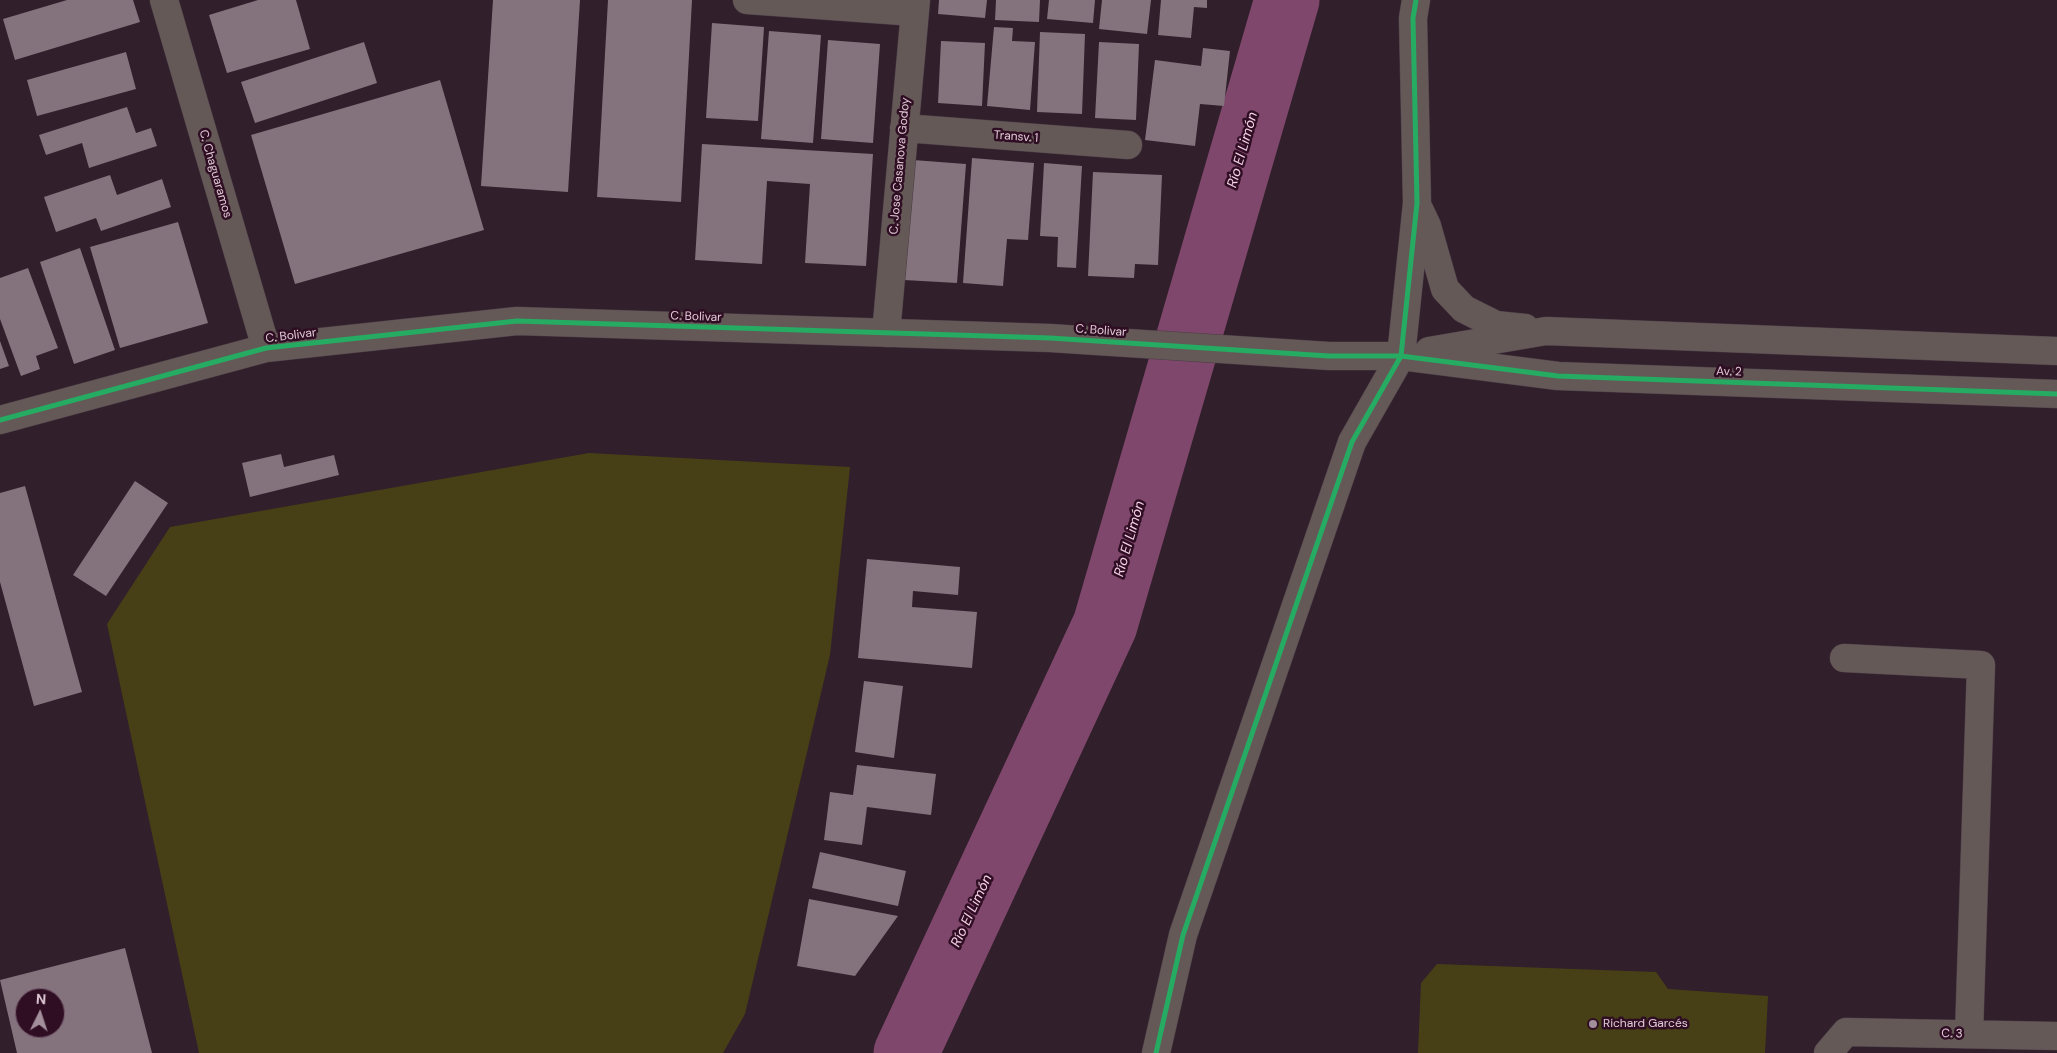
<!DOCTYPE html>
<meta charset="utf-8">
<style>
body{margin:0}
#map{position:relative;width:2057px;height:1053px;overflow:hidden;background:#311f2b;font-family:"DM Sans",sans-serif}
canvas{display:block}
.north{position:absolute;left:15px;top:988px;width:50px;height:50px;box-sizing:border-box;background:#2f0d23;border:1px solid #76596b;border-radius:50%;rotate:4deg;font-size:14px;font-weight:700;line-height:20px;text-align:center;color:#e1cad7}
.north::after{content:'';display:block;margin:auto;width:18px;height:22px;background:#a38e9b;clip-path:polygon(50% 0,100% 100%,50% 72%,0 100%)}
</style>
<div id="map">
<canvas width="2057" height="1053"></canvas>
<div class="north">N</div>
</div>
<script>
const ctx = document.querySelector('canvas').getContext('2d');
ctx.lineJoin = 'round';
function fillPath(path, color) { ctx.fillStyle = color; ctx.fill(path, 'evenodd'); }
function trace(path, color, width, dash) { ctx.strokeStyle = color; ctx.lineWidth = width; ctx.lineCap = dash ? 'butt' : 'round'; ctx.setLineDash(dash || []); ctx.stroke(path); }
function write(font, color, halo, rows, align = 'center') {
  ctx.font = font + ' "DM Sans",sans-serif'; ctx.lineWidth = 5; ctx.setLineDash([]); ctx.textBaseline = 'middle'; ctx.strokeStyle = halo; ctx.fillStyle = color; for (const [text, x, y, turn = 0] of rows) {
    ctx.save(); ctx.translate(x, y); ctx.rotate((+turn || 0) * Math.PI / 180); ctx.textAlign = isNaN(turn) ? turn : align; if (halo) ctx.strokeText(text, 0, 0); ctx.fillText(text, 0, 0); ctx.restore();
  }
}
fillPath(new Path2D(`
 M589,453L850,467L830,655L745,1014L723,1053H199L107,624L170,527Z
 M1437,964L1656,972L1668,989L1768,996L1765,1053H1418L1421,983Z`), '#474016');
trace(new Path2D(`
 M906,1053L1105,625L1287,0`), '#7e476b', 65);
fillPath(new Path2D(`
 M67,0H133L140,22L15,60L3,19Z
 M258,0H296L310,49L227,73L209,15Z
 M493,0H580L568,192L481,186Z
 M608,0H692L681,202L597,197Z
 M939,0H987L985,18L938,14Z
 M996,0H1040L1039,22L995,20Z
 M1049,0H1095L1093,23L1047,19Z
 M1102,0H1151L1147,34L1099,29Z
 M1161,0H1207V8L1194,7L1191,38L1158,35Z
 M712,23L764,27L758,121L706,118Z
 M994,27L1013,28L1012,41L1035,42L1030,110L987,106Z
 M769,31L821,35L813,143L761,139Z
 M1040,32L1085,34L1082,114L1037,112Z
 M828,40L880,44L873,143L821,139Z
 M941,41L985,43L982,106L938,103Z
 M364,42L377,83L255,123L241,82Z
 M1099,42L1139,44L1136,120L1095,118Z
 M1203,48L1230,51L1224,106L1200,104L1195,146L1145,140L1155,60L1201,66Z
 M126,52L136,89L37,116L27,80Z
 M440,80L484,230L295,284L251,135Z
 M127,107L136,133L151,128L157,146L89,168L82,143L46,155L39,135Z
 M702,144L873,154L866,266L805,263L810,184L767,181L762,264L695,260Z
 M972,158L1034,163L1028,240L1007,239L1003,286L963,283Z
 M913,160L966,164L957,283L904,280Z
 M1044,163L1082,166L1076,268L1057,267L1058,237L1040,236Z
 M1093,172L1162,175L1158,265L1135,264L1134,278L1088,276Z
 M110,175L117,195L162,179L171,207L101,231L96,218L56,232L44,197Z
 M178,222L208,323L120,348L90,247Z
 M80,248L115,350L74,364L40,262Z
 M28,268L58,348L36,356L40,369L21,376L0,319V278Z
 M0,341L9,366L0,369Z
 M281,454L284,467L334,455L339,475L250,497L242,463Z
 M135,481L168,503L106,596L73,575Z
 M25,486L82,692L34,706L0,582V493Z
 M867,559L960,567L958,595L913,591L912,607L977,612L972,668L858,658Z
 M864,681L903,686L894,758L855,752Z
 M857,765L936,774L931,815L867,807L862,845L824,840L830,792L853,795Z
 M820,852L906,871L898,906L812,888Z
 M809,899L898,916L855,976L797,966Z
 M125,948L152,1053H17L0,980ZM25,998H55V1028H25Z`), '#84737d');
const street = new Path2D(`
 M164,0L266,348
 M747,0L915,12
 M904,128L1128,145
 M1419,209L1427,226L1445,289L1464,309L1496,325L1525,328
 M886,333L916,0
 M1429,351L1546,331L2057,351
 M0,420L266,348L517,321L1050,338L1329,356H1401L1558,376L2057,394
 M1844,658L1981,665L1969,1034
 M1156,1053L1183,935L1352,442L1401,356L1417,203L1413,18L1416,0
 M1828,1053L1846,1032L2057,1036`);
trace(street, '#4b3c46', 29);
trace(street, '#645957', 28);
trace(new Path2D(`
 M0,420L266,348L517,321L1050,338L1329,356H1401L1558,376L2057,394
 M1156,1053L1183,935L1352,442L1401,356L1417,203L1413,18L1416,0`), '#26ab63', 5);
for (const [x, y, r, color] of [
 [1593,1024,5,"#a38e9b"]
]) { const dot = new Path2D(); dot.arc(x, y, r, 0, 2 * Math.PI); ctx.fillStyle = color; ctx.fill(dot); trace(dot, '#2f0d23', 2); }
write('12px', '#e1cad7', '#2f0d23', [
 ["Transv. 1",1016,137,4],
 ["C. Jose Casanova Godoy",900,166,-85],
 ["C. Chaguaramos",215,174,74],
 ["C. Bolivar",696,317,2],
 ["C. Bolivar",1101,331,4],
 ["C. Bolivar",291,336,-7],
 ["Av. 2",1729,372,2],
 ["C. 3",1952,1034,1]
]);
write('12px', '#e1cad7', '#2f0d23', [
 ["Richard Garcés",1603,1024]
], 'left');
write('italic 14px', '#f8d3e9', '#2f0d23', [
 ["Río El Limón",1243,150,-74],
 ["Río El Limón",1130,539,-74],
 ["Río El Limón",972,911,-65]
]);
</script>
